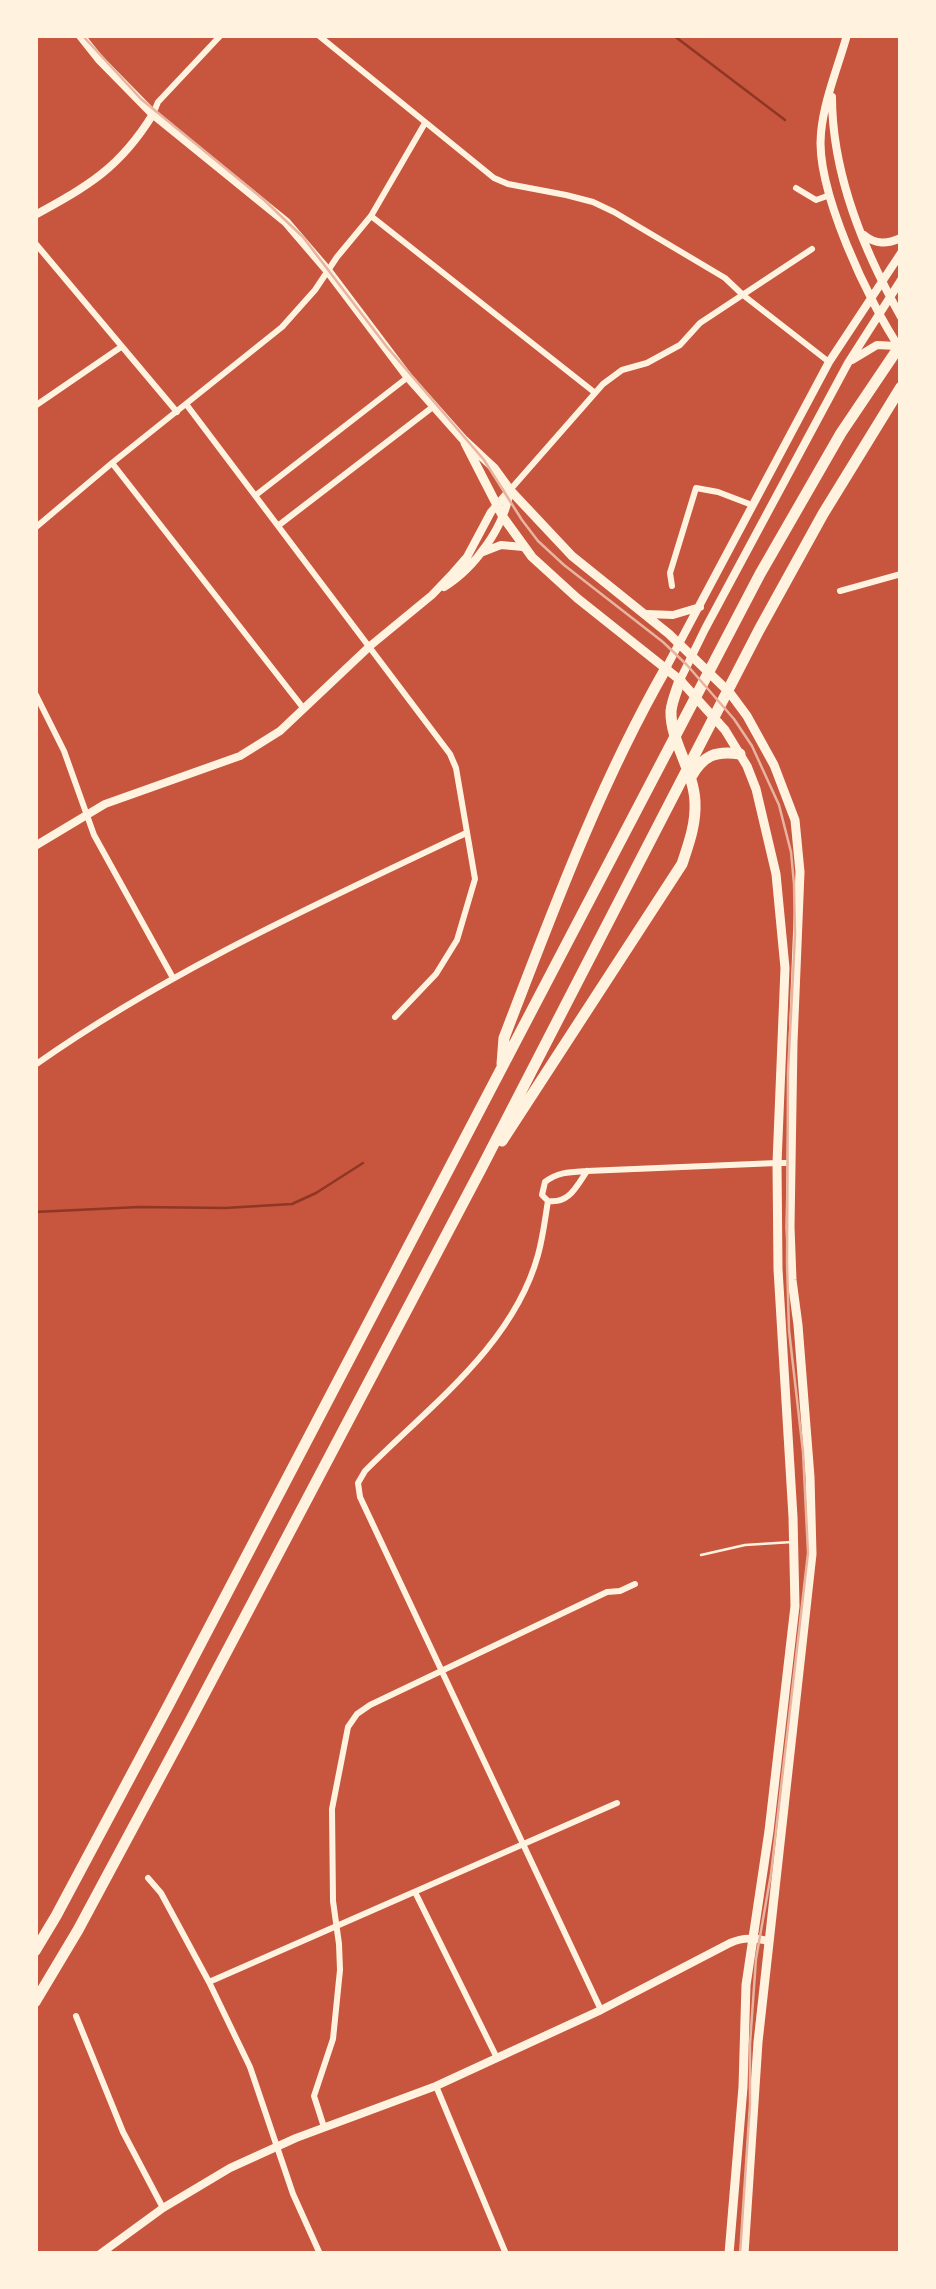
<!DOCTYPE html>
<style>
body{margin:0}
#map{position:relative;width:936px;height:2289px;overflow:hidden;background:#c8553d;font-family:"PT Sans",sans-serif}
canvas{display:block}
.frame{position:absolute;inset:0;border:38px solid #fff3e0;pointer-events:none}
</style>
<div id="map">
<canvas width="936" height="2289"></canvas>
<div class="frame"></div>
</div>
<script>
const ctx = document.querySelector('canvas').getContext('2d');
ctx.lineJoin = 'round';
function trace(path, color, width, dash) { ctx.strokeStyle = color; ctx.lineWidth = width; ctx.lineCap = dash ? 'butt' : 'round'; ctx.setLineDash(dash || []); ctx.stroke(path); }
trace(new Path2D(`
 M673,35L785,120
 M35,1212L139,1207L225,1208L292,1204L316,1193L363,1163`), '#8f3625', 2.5);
trace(new Path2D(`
 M701,1555L745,1545L792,1542`), '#fff3e0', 2.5);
trace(new Path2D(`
 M318,35L494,178L508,184L566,195L593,202L614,212L725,278L743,295L829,362
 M153,114L158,102L221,35
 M796,188L816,200L830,195
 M371,216L594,392
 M35,243L177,412
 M186,404L450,754L456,768L475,879L457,940L436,974L395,1017
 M35,406L121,347
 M112,463L304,709
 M510,490L603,384L622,370L647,363L680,345L700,323L812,249
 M256,495L408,377
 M279,525L434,406
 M35,528L112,463L282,327L315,290L337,257L371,216L425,123
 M672,586L670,573L696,488L718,492L752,505
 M840,591L901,574
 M35,693L64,751L94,835L173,978
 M35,1065C168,971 319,903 466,833
 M587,1171C576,1187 569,1204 548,1201L542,1195L545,1182C558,1172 570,1172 587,1171L777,1163H790
 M548,1201C545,1219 543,1237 538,1255C513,1346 428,1407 365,1471L358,1483L360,1497L601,2010
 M148,1878L161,1893L209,1982L250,2067L293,2194L320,2254
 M415,1892L497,2058
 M209,1982L617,1803
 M76,2016L123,2132L163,2208
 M436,2086L506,2254
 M324,2127L314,2096L333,2039L340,1970L339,1944L333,1901L332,1809L348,1727L357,1714L370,1705L607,1592L620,1591L635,1584`), '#fff3e0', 6);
trace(new Path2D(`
 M847,35C838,67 824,100 821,133C815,189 869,303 901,350
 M832,97C832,175 864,251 901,317
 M35,215C88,186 120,168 153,114
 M864,235C876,245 887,244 901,238
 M852,360L877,345L897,346
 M483,552L501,545L523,547
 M444,587C475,568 505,526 510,490
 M646,614L673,615L700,607
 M666,668L829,362L901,253
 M680,680L705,629L848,363L901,280
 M35,846L105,804L240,756L280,731L370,646L432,595L453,573L467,557L491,512L510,490
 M100,2254L163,2208L230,2168L296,2138L436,2086L601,2010L730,1943C744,1937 754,1938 768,1941`), '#fff3e0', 8);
trace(new Path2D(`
 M80,35L99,59L153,114L286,222L328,271L408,377L463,439L494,468L510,490L572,556L669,634L730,693L747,716L774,765L795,820L800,872L793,1042L790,1227L792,1280L798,1325L810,1477L812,1554L758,2042L744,2254
 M465,443L503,517L532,557L577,598L680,680L725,730L747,766L756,789L776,874L785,968L777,1163L778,1269L793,1517L795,1606L769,1831L746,1985L743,2087L729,2254`), '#fff3e0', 9);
trace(new Path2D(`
 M691,777C703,756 715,750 740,754
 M502,1064L504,1038C552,913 599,785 666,668
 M502,1141L682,864C689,843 696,824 695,802C694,771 670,741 671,711C672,701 677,690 680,680
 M35,1951L56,1916L167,1708L760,574L841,433L901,344
 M35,2002L78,1930L189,1723L481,1169L759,630L823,514L901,387`), '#fff3e0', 11);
trace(new Path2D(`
 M82,35L141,99L263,199L303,237L387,347L484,460L522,520L538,541L564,565L663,642L687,665L734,719L752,746L779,805L791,852L794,884L795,935L788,1072L787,1262L789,1330L803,1452L808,1553L771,1874L756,1959L750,2044V2104L740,2254`), '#e9b49f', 2.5);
</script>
